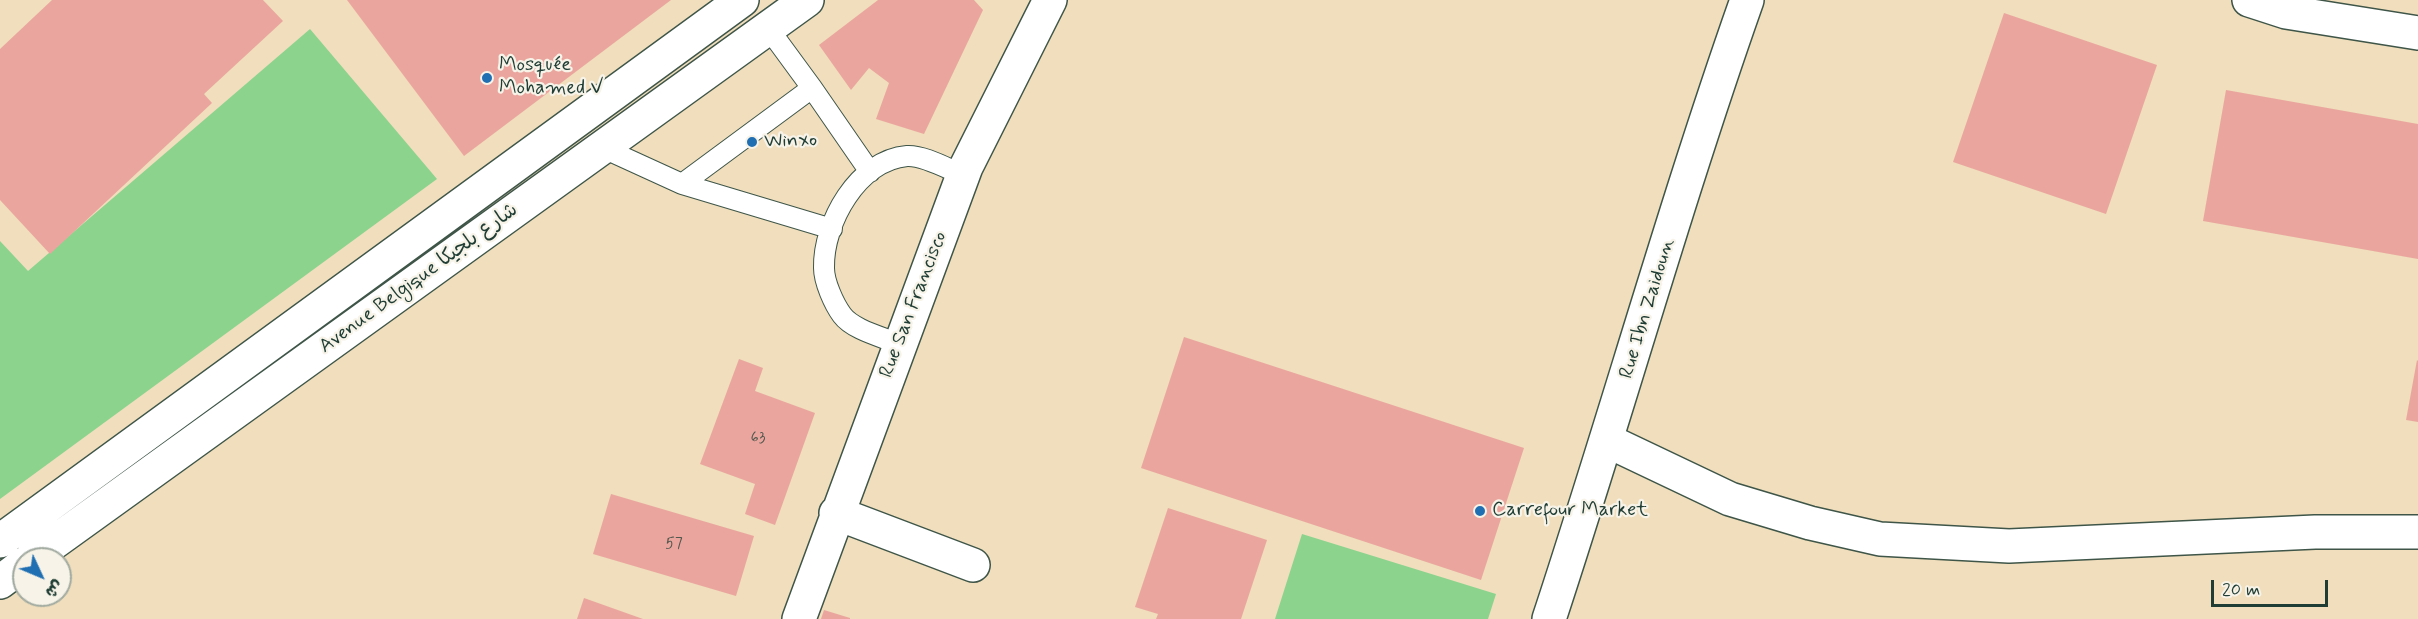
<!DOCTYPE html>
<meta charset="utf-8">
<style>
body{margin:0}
#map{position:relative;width:2418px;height:619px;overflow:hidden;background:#f0debc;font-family:Mynerve,"Playpen Sans Arabic",sans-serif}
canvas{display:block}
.north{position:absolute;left:12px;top:547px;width:60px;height:60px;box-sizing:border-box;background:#f7f3e8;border:2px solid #a1aaa0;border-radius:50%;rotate:134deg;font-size:16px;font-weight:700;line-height:24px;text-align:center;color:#1f3d34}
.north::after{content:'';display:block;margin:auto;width:21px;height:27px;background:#1f6fb2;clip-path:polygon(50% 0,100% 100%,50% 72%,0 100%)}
.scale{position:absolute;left:2211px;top:580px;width:117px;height:27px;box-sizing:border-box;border:3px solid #1f3d34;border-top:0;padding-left:8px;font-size:18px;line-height:21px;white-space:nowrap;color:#1f3d34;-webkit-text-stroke:4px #f7f3e8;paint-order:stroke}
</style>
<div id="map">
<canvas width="2418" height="619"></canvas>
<div class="north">ش</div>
<div class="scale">20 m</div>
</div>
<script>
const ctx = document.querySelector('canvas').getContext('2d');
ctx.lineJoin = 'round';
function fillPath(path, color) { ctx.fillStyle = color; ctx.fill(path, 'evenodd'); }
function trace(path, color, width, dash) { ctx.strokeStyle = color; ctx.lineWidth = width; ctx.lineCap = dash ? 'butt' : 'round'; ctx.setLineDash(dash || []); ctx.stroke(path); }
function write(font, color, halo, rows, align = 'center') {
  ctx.font = font + ' Mynerve,"Playpen Sans Arabic",sans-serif'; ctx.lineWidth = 4.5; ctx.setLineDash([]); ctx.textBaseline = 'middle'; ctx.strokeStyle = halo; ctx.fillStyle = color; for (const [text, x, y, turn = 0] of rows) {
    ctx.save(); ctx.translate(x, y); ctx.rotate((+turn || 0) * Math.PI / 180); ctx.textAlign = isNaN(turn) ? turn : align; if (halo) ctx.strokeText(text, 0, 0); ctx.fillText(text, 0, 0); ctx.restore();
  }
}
fillPath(new Path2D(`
 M310,29L437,179L0,499V241L28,271Z
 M1302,534L1496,594L1488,619H1275Z`), '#8cd38e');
fillPath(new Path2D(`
 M52,0H263L283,21L204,94L212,103L50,254L0,200V49Z
 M347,0H671L464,156Z
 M878,0H974L983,10L924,134L876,119L889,83L869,68L851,90L819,45Z
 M2004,13L2157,65L2106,214L1953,162Z
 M2226,90L2418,124V259L2203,221Z
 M1184,337L1524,448L1481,580L1141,468Z
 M739,359L763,368L755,391L815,413L775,525L745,514L755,484L700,464Z
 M2417,360L2418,361V422L2406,420Z
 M611,494L754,536L736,596L593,554Z
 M1168,508L1267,540L1241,619H1156L1158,614L1135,607Z
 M584,598L643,619H577Z
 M824,610L850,618V619H821Z`), '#eaa69e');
const lane = new Path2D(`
 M812,88L870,172
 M601,147L682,184L812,88L768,28
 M682,184L832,229
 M899,344C883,337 853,330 842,315C834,304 824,282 824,268C823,223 858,160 907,156C924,155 948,169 963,175`);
const street = new Path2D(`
 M1608,441L1730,499L1810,523L1880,539L2009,546L2315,532H2418
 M836,513L973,565
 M799,619L966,167L1050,0
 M1549,619C1617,413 1675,204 1747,0`);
const secondary = new Path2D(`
 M2249,0L2286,12L2418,33
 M0,541L742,0
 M31,559L807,0
 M0,582L24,564`);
trace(lane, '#3e5548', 22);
trace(street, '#3e5548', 36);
trace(secondary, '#3e5548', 36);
trace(lane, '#fff', 20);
trace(street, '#fff', 33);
trace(secondary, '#fff', 33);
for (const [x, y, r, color] of [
 [487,78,6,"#1f6fb2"],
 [752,142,6,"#1f6fb2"],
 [1480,511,6,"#1f6fb2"]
]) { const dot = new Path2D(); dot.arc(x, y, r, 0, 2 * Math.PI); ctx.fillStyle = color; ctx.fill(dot); trace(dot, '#f7f3e8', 2); }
write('16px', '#52574e', null, [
 ["63",758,439],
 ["57",674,545]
]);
write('20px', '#1f3d34', '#f7f3e8', [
 ["Mosquée",499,66],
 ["Mohamed V",499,89],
 ["Winxo",764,142],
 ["Carrefour Market",1492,511]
], 'left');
write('20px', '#1f3d34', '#f7f3e8', [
 ["Avenue Belgique شارع بلجيكا",419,279,-36],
 ["Rue San Francisco",914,305,-69],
 ["Rue Ibn Zaidoun",1648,309,-73]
]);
</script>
